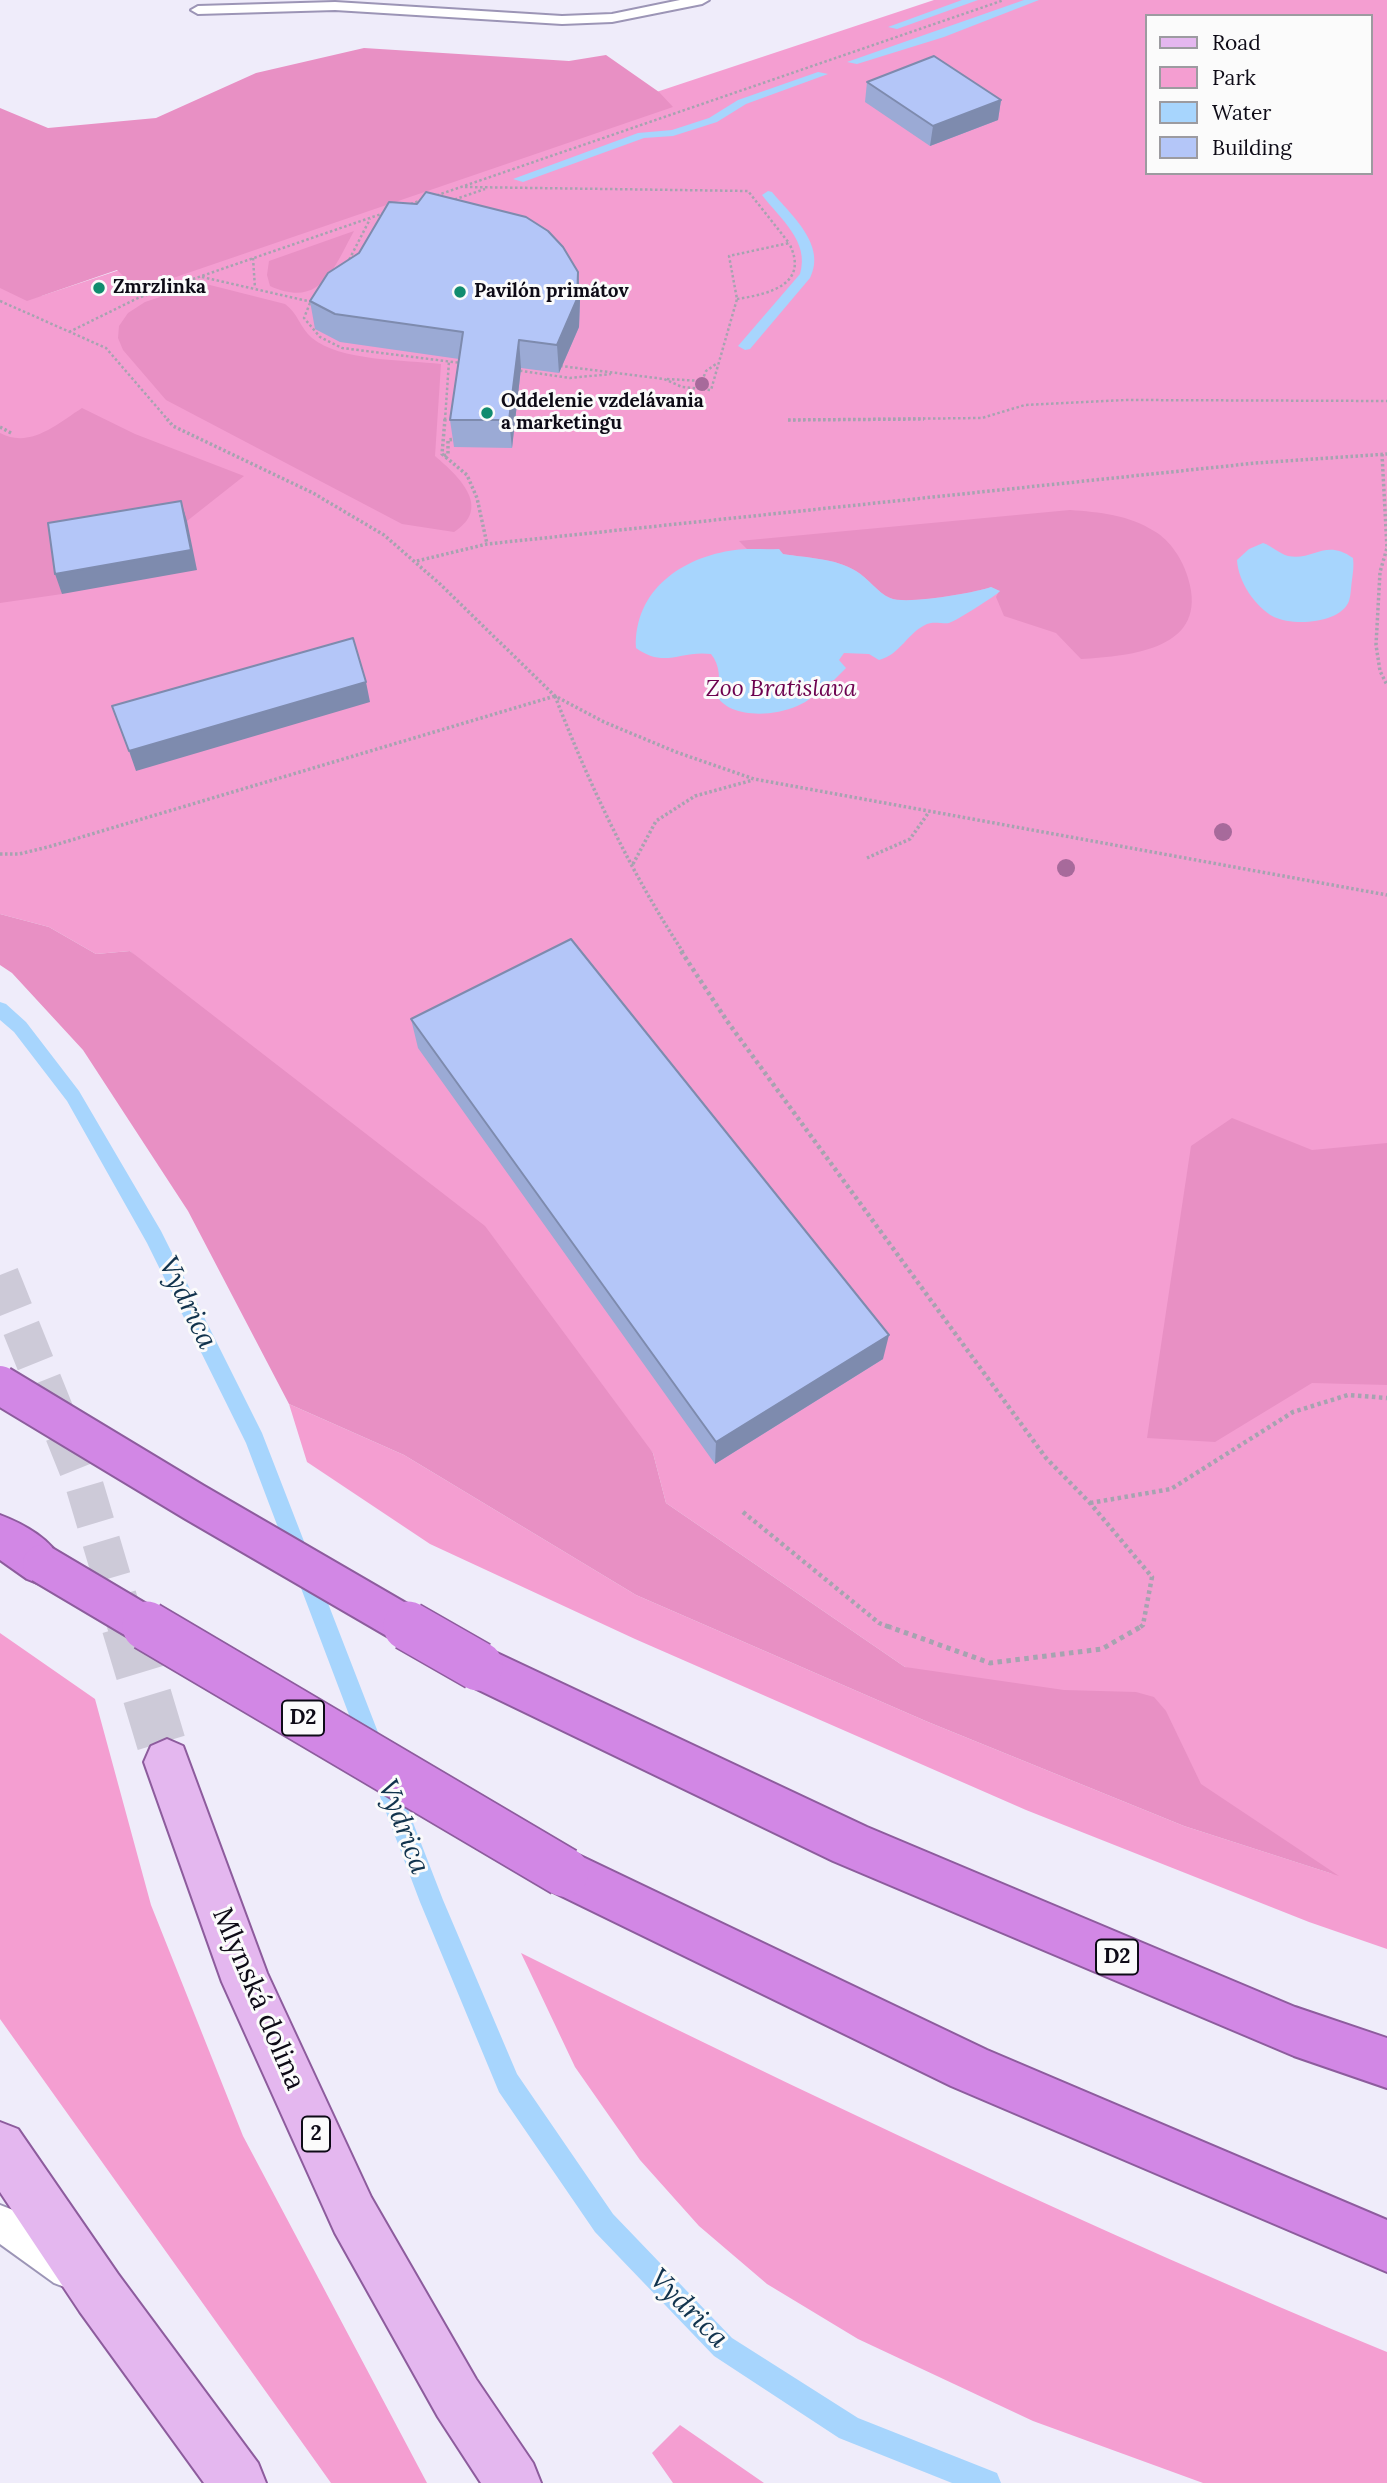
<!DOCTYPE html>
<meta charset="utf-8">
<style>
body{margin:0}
#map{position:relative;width:1387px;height:2483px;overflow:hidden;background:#efecfa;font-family:Lora,serif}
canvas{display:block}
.legend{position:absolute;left:1145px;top:14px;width:228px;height:161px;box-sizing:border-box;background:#fbfbfb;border:2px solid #9c9ba0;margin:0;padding:9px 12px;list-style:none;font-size:21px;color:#0e0b17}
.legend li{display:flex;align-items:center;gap:14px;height:35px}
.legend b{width:35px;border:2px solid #9c9ba0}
</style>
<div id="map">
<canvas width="1387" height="2483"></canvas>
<ul class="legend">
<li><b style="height:9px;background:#e4b7ef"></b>Road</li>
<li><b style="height:19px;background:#f49ed1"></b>Park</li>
<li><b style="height:19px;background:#a7d5fd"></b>Water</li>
<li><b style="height:19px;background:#b4c6f8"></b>Building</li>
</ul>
</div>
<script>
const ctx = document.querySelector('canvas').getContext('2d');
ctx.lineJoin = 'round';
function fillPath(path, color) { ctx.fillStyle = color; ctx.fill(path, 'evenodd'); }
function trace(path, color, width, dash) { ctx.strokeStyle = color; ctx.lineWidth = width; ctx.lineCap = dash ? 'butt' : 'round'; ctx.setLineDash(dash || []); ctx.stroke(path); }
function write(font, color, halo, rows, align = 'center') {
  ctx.font = font + ' Lora,serif'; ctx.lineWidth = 6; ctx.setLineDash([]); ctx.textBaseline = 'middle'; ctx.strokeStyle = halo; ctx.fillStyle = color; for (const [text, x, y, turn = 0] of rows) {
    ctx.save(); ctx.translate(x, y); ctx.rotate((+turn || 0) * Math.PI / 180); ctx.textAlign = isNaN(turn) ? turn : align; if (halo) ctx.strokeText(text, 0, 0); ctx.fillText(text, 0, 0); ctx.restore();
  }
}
fillPath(new Path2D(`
 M934,0H1387V1949L1309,1922L1026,1810L635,1639L430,1544L307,1462L289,1404L404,1455L636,1595L928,1722L1184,1826L1333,1874L905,1667L666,1503L653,1453L130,951L96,954L49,927L0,914V263L41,296ZM1147,16H1371V173H1147Z
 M0,1633L95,1699L151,1905L243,2136L427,2483H331L0,2019Z
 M521,1953C806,2094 1094,2231 1387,2352V2483H1203L1033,2421L858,2339L767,2284L699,2226L640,2160L575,2067Z
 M680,2425L764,2483H673L652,2453Z`), '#f49ed1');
fillPath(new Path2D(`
 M364,48L569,61L606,55L659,92L673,107L138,290L117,270L27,301L0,288V108L48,128L156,118L256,73Z
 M354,231C333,269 321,309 270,286L267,275L269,261Z
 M202,283L285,304C298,313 300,328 312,338C339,361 405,360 441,364L435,456C458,476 493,507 454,532L402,524L166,400L123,350L118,338L119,326L128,313L145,302Z
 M82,408L135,434L244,476L187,521L56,544L62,594L0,603V433C30,449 57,424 82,408Z
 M1070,510C1099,512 1129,515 1154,531C1170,540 1183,560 1188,578C1210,649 1132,656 1081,659L1056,633L1004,616L996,597L999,591L991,587C974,593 906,605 890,598C878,593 868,578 856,571C835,558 807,558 783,554L779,549L748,550L739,541Z
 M0,914L49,927L96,954L130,951L485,1226L653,1453L666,1503L905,1667L1064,1690L1136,1692L1154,1697L1166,1711L1201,1784L1339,1876L1184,1826L928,1722L636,1595L404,1455L289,1404L188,1211L83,1050L12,973L0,965Z
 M1232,1118L1312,1150L1387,1143V1385L1312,1383L1215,1442L1147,1438L1191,1146Z`), '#e890c4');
fillPath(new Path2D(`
 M1263,543C1272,546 1280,554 1288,556C1314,561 1325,538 1353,558C1354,566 1353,572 1352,580C1351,586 1351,595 1349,601C1340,624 1293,626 1274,617C1255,607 1238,581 1237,560L1249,549Z
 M779,549L783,554C807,558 835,558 856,571C868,578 878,593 890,598C906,605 974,593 991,587L1000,591C997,595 956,621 949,623C943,624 934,621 927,624C908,632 900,655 879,660L869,654L844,653L839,660L846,668L834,680L821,685C809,716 730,726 716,694C721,681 720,665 711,654C680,650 665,669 636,648C634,590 682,557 735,550C749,548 764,550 779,549Z`), '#a7d5fd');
fillPath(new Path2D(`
 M962,0H978L897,29L888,27Z
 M1024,0H1039L944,37L857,64L847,62Z
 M818,72L828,74L746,104L717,122L673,136L644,138L523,182L513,179L638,133L672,130L709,118L738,100Z
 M768,191L772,192C791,215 827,245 810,278L750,349L745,350L738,346L800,274C810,241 780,219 762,195Z
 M0,1002L6,1004L26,1022L79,1091L161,1231L262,1433L443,1900L517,2074L613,2214L732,2338L858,2418L997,2473L1001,2483H952L839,2438L714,2356L595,2232L499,2092L420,1902L246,1443L147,1243L67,1101L14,1032L0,1020Z`), '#a7d5fd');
trace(new Path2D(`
 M0,1275L84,1484L127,1628`), '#cdcad8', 38, [38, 19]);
trace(new Path2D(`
 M126,1626L167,1762`), '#cdcad8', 49, [49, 24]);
const lane = new Path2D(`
 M680,0H709L702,4L612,22L562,24L335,10L198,14L191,10L198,6L335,2L562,16L612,14Z
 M0,2205L13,2210L80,2257L85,2270L80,2283L67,2288L54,2283L0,2244Z`);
const primary = new Path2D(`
 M167,1739L183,1746L267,1973L371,2197L476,2379L533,2463L541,2483H481L438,2417L335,2233L222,1982L144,1762L151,1746Z
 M0,2122L18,2129L118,2274L258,2463L266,2483H204L80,2312L0,2192Z`);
const highway = new Path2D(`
 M0,1515C24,1524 53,1540 63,1564L57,1579L42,1585L27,1579L0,1560Z
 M478,1644L867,1827L1295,2007L1387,2038V2088L1294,2056L833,1861L462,1682L456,1666L462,1650Z
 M564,1848L987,2050L1387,2220V2272L951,2086L547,1889L540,1872L547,1855Z`);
trace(lane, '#9c95b6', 4);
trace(primary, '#8d5c9d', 4);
trace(highway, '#8d5c9d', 4);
trace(new Path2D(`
 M465,187L748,191L789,243L729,256L737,299L711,390L682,387L664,379L561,366
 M432,197L1004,0
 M450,201L485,189
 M406,206L424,199
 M253,258L255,288
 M347,264L370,219
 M202,277L312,302
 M737,299C770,294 810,284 789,243
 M0,301L106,348L168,420
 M310,303L304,318L320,337L342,348L461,363
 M69,332L138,298L387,212
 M515,370L570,378L611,374
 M667,379L702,381L706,371L716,364
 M445,420L449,361
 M788,420L982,418L1025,405L1126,400L1387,401`), '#a6a3b0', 2.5, [2.5, 2.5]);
trace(new Path2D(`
 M167,419L173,426L313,493L384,535L440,584L555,696L604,722L676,752L754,779L1387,895
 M445,419L442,454L467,475L477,498L487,544
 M788,420L924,419
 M0,427L13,434
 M1382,454L1387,548L1380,572L1376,645L1380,671L1387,685
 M444,456L448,454V440L455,439
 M417,561L487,544L1256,463L1387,454
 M555,696C589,784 631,873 683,952
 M0,854H19L48,847L555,696
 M867,858L910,839L929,812
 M633,864L656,821L695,796L753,780`), '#a6a3b0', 3.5, [2.5, 2.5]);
trace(new Path2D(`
 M681,951L727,1021L1046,1458L1090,1503L1152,1577L1143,1625L1139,1628
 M1090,1503L1171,1489L1293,1412L1348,1395L1387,1398
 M743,1512L879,1623L892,1628`), '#a6a3b0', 4.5, [3.5, 3.5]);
trace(new Path2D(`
 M887,1626L990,1663L1102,1649L1142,1626`), '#a6a3b0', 5, [4.5, 4.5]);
fillPath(lane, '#fff');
fillPath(primary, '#e4b7ef');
fillPath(highway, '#d287e5');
const highwayBridgeFar1 = new Path2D(`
 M0,1385L194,1502L411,1628
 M42,1564L150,1628`);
const highwayBridge = new Path2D(`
 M147,1626L564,1872
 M408,1626L478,1666`);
trace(highwayBridgeFar1, '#8d5c9d', 42, []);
trace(highwayBridge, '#8d5c9d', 52, []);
trace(highwayBridgeFar1, '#d287e5', 38);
trace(highwayBridge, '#d287e5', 49);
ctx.fillStyle = '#a76a9b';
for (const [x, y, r] of [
 [702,384,7],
 [1223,832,9],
 [1066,868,9]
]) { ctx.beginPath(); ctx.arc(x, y, r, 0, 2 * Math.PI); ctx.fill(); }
fillPath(new Path2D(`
 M867,82L1001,100L998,120L930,146L865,102Z
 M578,272L580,300L579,327L559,373L521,368L512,448L454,447L450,420L459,359L340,342L315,329L310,301Z
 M411,1019L883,1359L715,1464L418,1048Z`), '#9baad5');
fillPath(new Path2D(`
 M1001,100L998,120L930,146L933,126Z
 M578,272L580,300L579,327L559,373L557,345Z
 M519,340L521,368L512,448L509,420Z
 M181,501L187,521L197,570L62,594L55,574Z
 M366,682L370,702L136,771L129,751Z
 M889,1335L883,1359L715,1464L716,1442Z`), '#7e8bae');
const building = new Path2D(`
 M934,56L1001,100L933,126L867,82Z
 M426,192L526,217L548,231L563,247L578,272L577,299L557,345L519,340L509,420H450L463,332L335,314L310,301L328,273L359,253L389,202L417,204Z
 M181,501L191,550L55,574L48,523Z
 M353,638L366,682L129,751L112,706Z
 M571,939L889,1335L716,1442L411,1019Z`);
fillPath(building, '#b4c6f8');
trace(building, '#7e8bae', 2);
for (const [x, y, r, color] of [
 [99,288,7,"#118c6f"],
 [460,292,7,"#118c6f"],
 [487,413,7,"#118c6f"]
]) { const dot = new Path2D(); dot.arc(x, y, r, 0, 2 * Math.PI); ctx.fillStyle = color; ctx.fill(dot); trace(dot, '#fbfbfb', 2.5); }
write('bold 19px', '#0e0b17', '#fbfbfb', [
 ["Zmrzlinka",113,288],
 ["Pavilón primátov",474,292],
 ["Oddelenie vzdelávania",501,402],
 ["a marketingu",501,424]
], 'left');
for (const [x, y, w] of [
 [303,1718,42],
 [1117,1957,42],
 [316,2134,28]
]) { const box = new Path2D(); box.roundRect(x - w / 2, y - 17.5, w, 35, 5); ctx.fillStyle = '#fbfbfb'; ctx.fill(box); trace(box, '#0e0b17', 2); }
write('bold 21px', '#0e0b17', null, [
 ["D2",303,1718],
 ["D2",1117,1957],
 ["2",316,2134]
]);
write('italic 23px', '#6c004e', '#fbfbfb', [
 ["Zoo Bratislava",781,689]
]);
write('italic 28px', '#11334d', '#fbfbfb', [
 ["Vydrica",187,1303,64],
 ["Vydrica",403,1827,69],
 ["Vydrica",688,2309,45]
]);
write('28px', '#0e0b17', '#fbfbfb', [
 ["Mlynská dolina",258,1999,67]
]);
</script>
